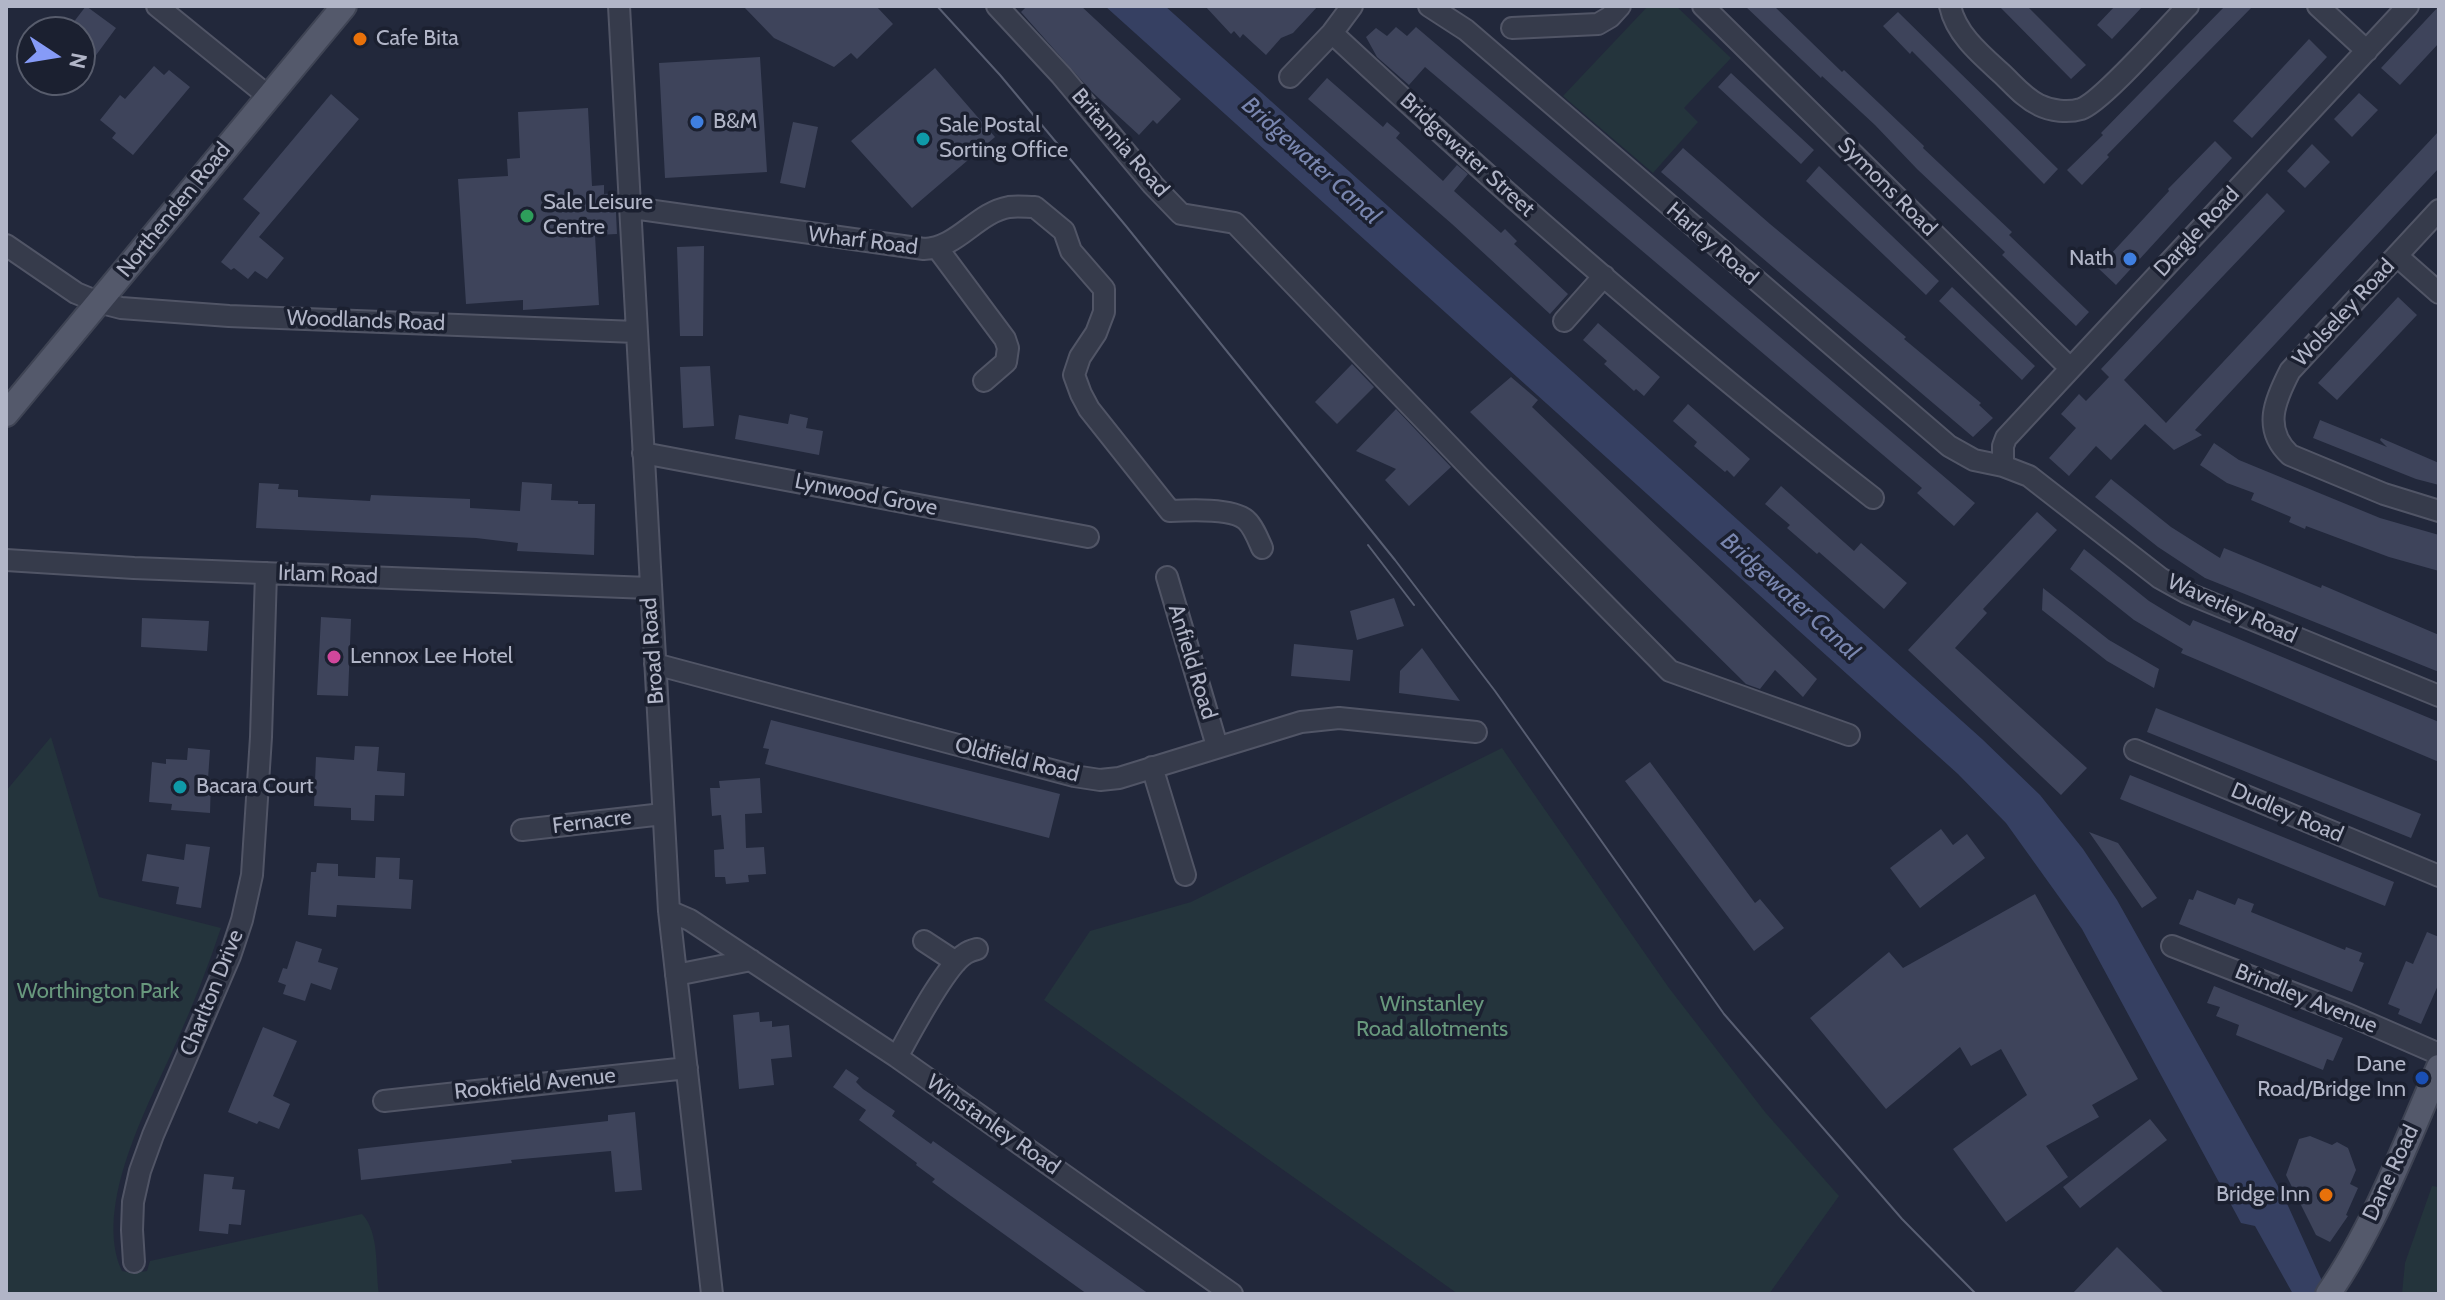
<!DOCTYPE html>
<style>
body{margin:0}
#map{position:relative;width:2445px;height:1300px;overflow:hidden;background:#22283b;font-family:Cabin,sans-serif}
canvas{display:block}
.frame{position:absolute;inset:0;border:8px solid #b1b5c7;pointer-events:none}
.north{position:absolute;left:16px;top:16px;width:80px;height:80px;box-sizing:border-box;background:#1b2030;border:2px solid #575c6c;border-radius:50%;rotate:102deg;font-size:22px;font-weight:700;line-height:32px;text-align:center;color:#b1b5c7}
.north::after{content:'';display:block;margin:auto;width:28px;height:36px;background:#869bf7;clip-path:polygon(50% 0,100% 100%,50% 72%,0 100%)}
</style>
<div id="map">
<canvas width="2445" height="1300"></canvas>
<div class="frame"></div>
<div class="north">N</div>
</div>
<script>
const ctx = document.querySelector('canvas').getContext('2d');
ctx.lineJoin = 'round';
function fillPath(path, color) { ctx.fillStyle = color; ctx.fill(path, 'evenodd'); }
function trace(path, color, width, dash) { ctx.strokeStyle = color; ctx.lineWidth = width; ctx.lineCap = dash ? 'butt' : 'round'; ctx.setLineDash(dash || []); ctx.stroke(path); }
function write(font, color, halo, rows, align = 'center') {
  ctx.font = font + ' Cabin,sans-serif'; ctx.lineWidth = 7; ctx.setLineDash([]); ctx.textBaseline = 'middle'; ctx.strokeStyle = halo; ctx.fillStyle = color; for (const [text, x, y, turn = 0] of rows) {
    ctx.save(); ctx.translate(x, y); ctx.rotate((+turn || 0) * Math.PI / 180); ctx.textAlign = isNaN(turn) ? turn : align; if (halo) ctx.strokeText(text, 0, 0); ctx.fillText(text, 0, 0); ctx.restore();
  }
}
fillPath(new Path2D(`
 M1648,6H1676L1731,58L1684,108L1698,122L1653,173L1563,96Z
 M51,737L99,897L221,928C208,967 193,1005 176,1043C150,1102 92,1206 122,1271L132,1273L147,1271L150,1261L362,1214C380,1233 375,1269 379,1294H6V791Z
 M1502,748L1669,988L1765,1112L1839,1196L1769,1294H1745L1741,1292L1739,1294H1458L1044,1000L1090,931L1191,902Z
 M2432,1186L2439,1187V1294H2402L2405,1263Z`), '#24343c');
fillPath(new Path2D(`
 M1105,6H1165L1982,739L2040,795L2083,849L2117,900L2284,1197L2328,1294H2293L2255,1226L2241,1223L2082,929L2006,823L1958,774Z`), '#364062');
fillPath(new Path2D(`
 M86,6L116,28L80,77V32H66Z
 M743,6H876L893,24L857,59L851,53L834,67L774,38Z
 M1027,6H1081L1181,99L1157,124L1153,120L1139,135L1091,91L1021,12Z
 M1205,6H1318L1293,33L1281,38L1266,55L1243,34L1240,38L1234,31L1231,34Z
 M1745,6H1774L1842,72L1844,70L1881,105L1924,146L1923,148L2012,232L2009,235L2089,312L2076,326L2002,255L2005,252L1917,169L1875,125L1822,76L1821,78Z
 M1999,6H2027L2086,65L2071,79Z
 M2115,6H2143L2112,39L2097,25Z
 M2225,6H2253L2107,155L2109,157L2082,185L2067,170L2103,135L2101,133Z
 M2439,6V43L2400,85L2381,68Z
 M1898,12L2058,169L2044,184L1912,51L1910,54L1883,26Z
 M1396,27L1407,36L1416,27L1975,503L1954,526L1917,493L1922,488L1425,67L1409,85L1377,57L1366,37L1376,28L1387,36Z
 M2309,39L2327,57L2252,138L2233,121Z
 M760,57L767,172L665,178L659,63Z
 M154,66L164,75L169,70L190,87L133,155L112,138L116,133L100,120L120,95L125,99Z
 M935,68L995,137L912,208L851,141Z
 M1731,73L1814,150L1801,164L1718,87Z
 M1327,78L1383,127L1387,122L1400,133L1396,138L1443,181L1457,165L1468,174L1454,191L1501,233L1505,229L1517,241L1514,244L1568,294L1550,314L1452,224L1308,99Z
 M2359,93L2378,110L2352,137L2334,119Z
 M331,94L359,119L259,237L284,258L267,279L255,271L248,279L234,268L231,270L221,262L260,213L243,199Z
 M588,108L592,186L604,185V194L615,193L617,234L595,235L599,305L523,310V300L466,304L458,179L508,176L507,159L520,158L518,112Z
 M793,122L818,127L805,188L780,183Z
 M2439,131V168L2195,430L2202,435L2174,450L2145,424L2111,460L2096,446L2069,476L2049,458L2076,428L2061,414L2079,394L2086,401L2109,377L2101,369L2267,193L2285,211L2124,380L2166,423Z
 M2215,141L2232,158L2116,285L2098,268L2169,191L2168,189Z
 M2312,144L2330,162L2305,188L2287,171Z
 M1683,148L1770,224L1888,322L1906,337L1904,339L1981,403L1979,405L1993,418L1973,437L1661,172Z
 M1819,166L1939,281L1926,295L1806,181Z
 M704,246L703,336H680L677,247Z
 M1952,287L2035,366L2022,380L1939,301Z
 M2398,297L2417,315L2337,400L2318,383Z
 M1598,323L1660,377L1644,396L1636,389L1634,391L1604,364L1607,361L1583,340Z
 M1352,364L1374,387L1337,424L1315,402Z
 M710,366L714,426L683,428L680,367Z
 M1511,377L1538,400L1532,407L1817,679L1803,697L1775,670L1760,689L1746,684L1470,412Z
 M1688,404L1750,459L1734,477L1727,470L1725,472L1694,446L1697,442L1673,421Z
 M1396,409L1451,467L1409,506L1385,480L1396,469L1356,451Z
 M790,414L808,418L806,428L823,431L819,455L735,439L739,415L788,424Z
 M2320,420L2387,447L2380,440L2381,438L2439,463V485L2416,479L2313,438Z
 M2214,443L2239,460L2380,518L2439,535V571L2389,557L2306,526L2305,529L2289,522L2291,517L2251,500L2254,493L2227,483L2200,465Z
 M2111,479L2171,527L2220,558L2224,548L2321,588L2322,585L2439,635V672L2205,578L2158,547L2095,497Z
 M522,482L552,484L551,500L578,501V504H595L594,555L517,551L518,543L476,538L256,528L259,483L279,484L278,489L298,490V497L370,501L371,495L470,499V508L520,511Z
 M1781,486L1854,551L1861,543L1907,583L1884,609L1827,559L1819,552L1817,554L1787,528L1790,525L1765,504Z
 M2037,512L2057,530L1983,609L1987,613L1955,648L2087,768L2061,795L1908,650Z
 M2084,549L2149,601L2190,626L2193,620L2439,722V762L2181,653L2183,649L2134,620L2070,569Z
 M2043,588L2109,640L2159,669L2154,688L2107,661L2042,610Z
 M1394,598L1404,626L1357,640L1350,611Z
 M321,617L351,619L348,696L317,695Z
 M142,618L209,621L207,651L141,647Z
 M1294,644L1353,650L1350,681L1291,676Z
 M1422,648L1460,701L1399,693L1400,671Z
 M2156,708L2421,814L2411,838L2147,732Z
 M771,720L1060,794L1049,838L765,764L769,749L763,748Z
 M355,746L379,747L377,771L405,773L404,796L375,795L374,821L351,820V808L314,806L316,757L354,760Z
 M188,748L210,750L208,779H211L210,813L171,810L172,804L149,802L152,762L166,764V759L187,760Z
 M1650,762L1755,903L1760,899L1784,928L1754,951L1625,781Z
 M2130,775L2394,882L2385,906L2120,799Z
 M760,778L762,813L745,814L746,848L764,847L766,874L748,875L749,882L726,884L725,877H715L714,850L724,849L721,815L712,816L710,788H720L719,781Z
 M1941,829L1953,845L1967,834L1985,858L1920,908L1890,868Z
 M2089,832L2118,843L2157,898L2142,908Z
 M186,844L210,847L201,908L176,904L179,887L142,881L147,854L184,860Z
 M376,857L400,858L399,879L413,880L411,909L337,905L336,917L308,915L311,872H316L317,863L338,864V876L375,878Z
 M2197,890L2235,905L2238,898L2254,904L2251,912L2345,950L2346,947L2362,953L2359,961L2364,963L2352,992L2179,924L2189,899L2193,900Z
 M2035,894L2138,1079L2092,1105L2099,1117L2046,1146L2068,1177L2006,1222L1953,1149L2027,1095L2001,1049L1971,1066L1960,1047L1886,1109L1810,1018L1889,952L1903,968Z
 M2427,932L2439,937V983L2421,1024L2398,1014L2400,1009L2388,1004L2406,961L2413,964Z
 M296,941L322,949L318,962L338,968L331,990L311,983L305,1001L283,994L286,985L278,982L283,968L287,969Z
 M2214,986L2343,1038L2333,1061L2327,1059L2323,1070L2236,1035L2239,1025L2216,1016L2220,1007L2207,1003Z
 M759,1012L760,1022L772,1021V1027L789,1025L792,1057L771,1059L774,1085L739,1089L733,1015Z
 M263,1027L297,1041L273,1096L290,1104L279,1129L259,1121L257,1124L228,1112Z
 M846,1069L859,1078L856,1082L863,1089L895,1111L892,1116L931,1144L933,1141L1149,1294H1087L951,1196L932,1182L935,1179L916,1165L917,1163L859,1120L866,1110L833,1087Z
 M635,1112L642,1190L615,1192L611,1151L511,1160L512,1163L361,1180L358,1149L608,1121V1115Z
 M2150,1119L2167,1140L2080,1208L2063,1187Z
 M2310,1136L2332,1145L2337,1142L2348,1148L2356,1170L2350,1184L2358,1188L2346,1215L2348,1216L2330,1242L2316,1235L2286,1175L2299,1139Z
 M204,1174L234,1177L232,1189L245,1190L241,1225L229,1224L228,1234L199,1231Z
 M2117,1247L2165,1294H2072Z`), '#3e445b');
const minor = new Path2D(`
 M157,6L268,96
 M619,6L669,911L712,1294
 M997,6L1061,75L1153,185L1181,214L1235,223L1478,476L1670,671L1849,735
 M1429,6L1466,30L1949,446L1974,460L2003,466L2029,476L2160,578L2187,593L2439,696
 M1703,6L2070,368
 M1950,6C1956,34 1980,54 2001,73C2013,84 2024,98 2039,105C2051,111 2068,113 2081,109C2102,102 2168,26 2188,6
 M2318,6L2367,51
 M1512,28L1598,24L1610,17L1620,6
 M1332,33C1506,195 1686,352 1873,498
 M1290,77L1332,33L1352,6
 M631,210L640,209L924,249C958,248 976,213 1009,207C1017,206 1027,207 1035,207L1064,231L1071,251L1104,289V312L1096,333L1080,357L1074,375L1081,394L1089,409L1170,511C1189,510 1232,508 1246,520C1253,526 1258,539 1262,548
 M2439,210L2290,371C2275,400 2262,429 2290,455L2384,494L2439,511
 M6,245L76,293L98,302L121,308L229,316L636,332
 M938,249L1005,339L1008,348L1006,362L984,381
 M2397,256L2439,293
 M1564,321L1604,276
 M643,453L1088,537
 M2003,466V446L2006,438L2408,6
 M6,560L134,568L649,588
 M1167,577L1217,746
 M655,664L1074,776L1100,780L1119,778L1301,722L1339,718L1476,732
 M2135,750L2439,876
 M1152,767L1185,875
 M522,830L663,814
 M669,911L690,920L897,1057L1232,1294
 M924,941L956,962
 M2172,946L2347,1014L2439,1054
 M676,975L751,960
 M897,1057C910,1034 945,966 965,954C969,951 973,950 977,949
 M384,1101L687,1068
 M134,1262L132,1230L133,1202L140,1171L153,1135L230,956L242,920L252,875L261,737L266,573`);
const major = new Path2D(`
 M6,414L344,6
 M2328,1294C2374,1228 2407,1141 2439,1067`);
trace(minor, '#515566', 24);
trace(major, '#3f4454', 28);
trace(minor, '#363b4b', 20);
trace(major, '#54596b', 24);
trace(new Path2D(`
 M937,6L1000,75L1126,226L1395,560L1495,691L1724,1014L1902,1219L1976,1294
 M1368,545L1414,605`), '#585e72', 2);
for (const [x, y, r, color] of [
 [360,39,8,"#e8710a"],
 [697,122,8,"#3f7fe0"],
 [923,139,8,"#0f9aa8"],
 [527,216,8,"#2e9e5b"],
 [2130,259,8,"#3f7fe0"],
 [334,657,8,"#d1479c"],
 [180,787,8,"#0f9aa8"],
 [2422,1078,8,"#1a4fb4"],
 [2326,1195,8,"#e8710a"]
]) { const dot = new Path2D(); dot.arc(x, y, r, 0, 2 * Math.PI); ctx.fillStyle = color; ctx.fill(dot); trace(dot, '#1b2030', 3); }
write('22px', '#b1b5c7', '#1b2030', [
 ["Cafe Bita",376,39],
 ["B&M",713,122],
 ["Sale Postal",939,126],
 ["Sorting Office",939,151],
 ["Sale Leisure",543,203],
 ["Centre",543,228],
 ["Nath",2114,259,"right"],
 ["Lennox Lee Hotel",350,657],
 ["Bacara Court",196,787],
 ["Dane",2406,1065,"right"],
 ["Road/Bridge Inn",2406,1090,"right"],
 ["Bridge Inn",2310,1195,"right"]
], 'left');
write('22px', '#b1b5c7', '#1b2030', [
 ["Britannia Road",1120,143,49],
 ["Bridgewater Street",1467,155,42],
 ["Symons Road",1887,187,45],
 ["Northenden Road",174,210,-51],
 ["Dargle Road",2197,232,-47],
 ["Wharf Road",863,241,7],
 ["Harley Road",1712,244,41],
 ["Wolseley Road",2344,313,-47],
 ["Woodlands Road",366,321,2],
 ["Lynwood Grove",866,495,11],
 ["Irlam Road",328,575,2],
 ["Waverley Road",2232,609,24],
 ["Broad Road",653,651,-94],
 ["Anfield Road",1192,662,73],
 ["Oldfield Road",1017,760,14],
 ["Dudley Road",2287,813,23],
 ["Fernacre",592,822,-7],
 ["Charlton Drive",212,993,-68],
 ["Brindley Avenue",2306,999,22],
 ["Rookfield Avenue",535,1084,-6],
 ["Winstanley Road",993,1125,35],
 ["Dane Road",2391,1173,-65]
]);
write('22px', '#68987d', '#1b2030', [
 ["Worthington Park",98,992],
 ["Winstanley",1432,1005],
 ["Road allotments",1432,1030]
]);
write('italic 24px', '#7986af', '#1b2030', [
 ["Bridgewater Canal",1311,161,42],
 ["Bridgewater Canal",1790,597,42]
]);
</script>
